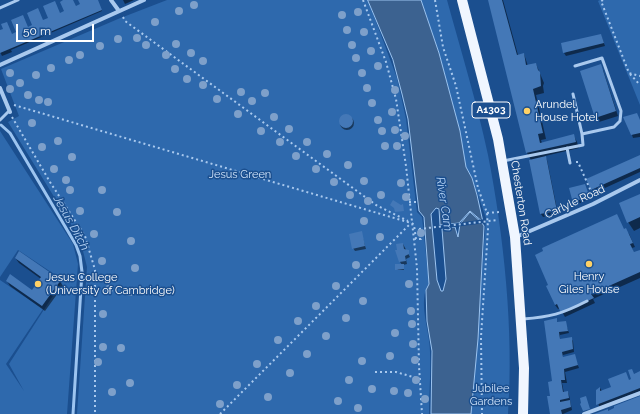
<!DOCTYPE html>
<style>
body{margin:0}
#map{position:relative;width:640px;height:414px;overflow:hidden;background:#1b4f8f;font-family:Raleway,sans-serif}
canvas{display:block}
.scale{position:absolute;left:16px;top:24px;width:78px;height:18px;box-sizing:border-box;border:2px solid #fff;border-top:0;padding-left:5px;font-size:12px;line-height:14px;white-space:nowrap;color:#fff;-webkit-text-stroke:3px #1b4f8f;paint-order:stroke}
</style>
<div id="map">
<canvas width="640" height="414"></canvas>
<div class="scale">50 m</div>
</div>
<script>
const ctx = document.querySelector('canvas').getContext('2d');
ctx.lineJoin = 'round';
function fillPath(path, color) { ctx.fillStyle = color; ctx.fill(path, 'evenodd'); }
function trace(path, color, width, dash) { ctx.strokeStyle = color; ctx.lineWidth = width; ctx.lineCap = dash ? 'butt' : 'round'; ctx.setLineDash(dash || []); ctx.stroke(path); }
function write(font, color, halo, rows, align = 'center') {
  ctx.font = font + ' Raleway,sans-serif'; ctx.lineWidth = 3; ctx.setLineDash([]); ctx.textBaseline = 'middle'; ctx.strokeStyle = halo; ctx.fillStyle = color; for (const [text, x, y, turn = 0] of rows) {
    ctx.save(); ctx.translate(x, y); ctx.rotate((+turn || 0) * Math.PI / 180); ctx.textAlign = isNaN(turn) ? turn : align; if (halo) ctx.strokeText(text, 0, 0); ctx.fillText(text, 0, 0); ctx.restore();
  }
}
fillPath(new Path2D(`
 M167,0H368L397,78L406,119L417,212L422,217L429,283C417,302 430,330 430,352C431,373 429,393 429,414H77L87,267L80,239L8,122L19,116L1,69L118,19Z
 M421,0H447C461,51 477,103 488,155C504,236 514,332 508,414H471L486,218L472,178L466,167L460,131L439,53Z
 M600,0H640V105L598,1Z
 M0,131L73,244L78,264L67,414H0V280L43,309L6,364L24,391L9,364L63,280L18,250L0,277Z`), '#2e69ad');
const water = new Path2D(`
 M368,0H421L439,53L460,131L466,167L472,178L477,195L483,222L470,211L459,223L440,225L439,209L436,208L431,214L437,280L441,291H443L446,279L442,229L455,227L458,237L460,224L470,212L482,223L484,226L478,339L471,414H431L432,351L427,321L426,290L429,284L424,217L419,211L408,119L402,94L393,60Z`);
fillPath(water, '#3c6290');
trace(water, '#9cc4f0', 1);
fillPath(new Path2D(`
 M485,219V223L440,229L447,226L440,227L438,226Z`), '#1b4f8f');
fillPath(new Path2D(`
 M66,0H72L76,7L81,5L79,0H97L102,11L11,50L12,52L2,56L0,52V31L12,35L66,12Z
 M123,0H134L125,4Z
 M489,0H503L518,55L524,54L528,66L536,64L544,83L543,86L544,93L536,95L546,139L541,140L542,143L574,136L577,142L579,148L545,156L547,160L558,214L543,217L541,214L531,160L527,153Z
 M601,35L605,46L566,56L564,53Z
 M603,70L618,116L599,122L596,117Z
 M340 123a7 7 0 1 1 14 0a7 7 0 1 1-14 0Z
 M640,121V137L633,138L632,135Z
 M640,156V172L594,193L587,179Z
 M586,189L590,199L575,205L574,202Z
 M640,195V228L634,231L628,222Z
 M624,230L629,234L635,247L632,248L634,253L640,251V278L593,299L595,303L565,317L560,308L558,309L555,305Z
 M361,232L366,249L355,251L353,248Z
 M403,244L410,257L406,259L407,264L403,265L404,270H397L402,265L400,262Z
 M16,259L60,281L63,286L45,311L10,286L7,281L32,291L41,279L19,263Z
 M556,320L558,323L565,322L569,333L560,335V340L571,338L573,341L574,352L563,355V358L574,355L579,368L565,372L567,383H562L564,393L568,392L569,395L572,410L563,414H551Z
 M640,372V391L599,407L597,390L600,388L602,391L629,381L632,380L634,375Z`), '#0007');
trace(new Path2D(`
 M1,125L10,133L76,245L80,256L82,272L73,414`), '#9cc4f0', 3);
fillPath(new Path2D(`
 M63,0H73L76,6L80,4L78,0H98L102,10L0,53V30L3,29L1,24L7,22L12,34L16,32L11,20L23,15L28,27L32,25L27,13L38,8L43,20L48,18L43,6L55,1L60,13L64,11L60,2Z
 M488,0H502L517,55L524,53L526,65L536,63L538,70L540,72L541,86L533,89L543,133L538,134L540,143L574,134L576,142L526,153Z
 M601,34L604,43L563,53L561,43Z
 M601,64L616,111L595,118L580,71Z
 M637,113L640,120V133L631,135L623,117Z
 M339 121a7 7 0 1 1 14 0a7 7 0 1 1-14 0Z
 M640,155V168L591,190L586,179Z
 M546,156L557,211L540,214L529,160Z
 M585,184L589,195L573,203L569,188Z
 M640,194V217L627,223L619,203Z
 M393,200L401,205L403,204L404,211L395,212L394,208L390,205Z
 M617,214L624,229L626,228L633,243L630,244L634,252L640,250V272L591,294L594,298L561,313L557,304L555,305L546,286L548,285L535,255L543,251L542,248Z
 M362,231L365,246L352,249L349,234Z
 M403,243L404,249L409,250V254L405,256L406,261L399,262L395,250H397L396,244Z
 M19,251L61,280L42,306L6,281L10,274L32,290L41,277L15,258Z
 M395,264H404V269L395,270Z
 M557,318V322L566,321L568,331L559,332L560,339L572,337L573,349L562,352L563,357L575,354L578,365L564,369L565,380H561L563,392L568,391L569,398L560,400V402L570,400L571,407L561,410L562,414H550L547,396H550L548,382L552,381L544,321Z
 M632,369L634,374L640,371V388L596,405V390L600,387V391L611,387L608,379L626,372L629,380L631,379L628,370Z
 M586,396L590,409L583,411L580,404L581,403L580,398Z
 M640,396V414H594L608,409V411L614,408V406Z`), '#4478b7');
trace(new Path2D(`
 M363,0L386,62L396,99L406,166L417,268L419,366L422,414
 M435,0L443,47L456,86L478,188L487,213L488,229L481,337L482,414
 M603,0L601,1L629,73L640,76
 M123,17L125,21L376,205L408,221
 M630,74L640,85
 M14,105L411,223
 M12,117L50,182L85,236L95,270V414
 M576,162H578L593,196
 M409,202H418
 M487,213L500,212
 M412,223L414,225L416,239H421L419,229
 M375,372H396L420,379
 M220,414L411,223`), '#a9c9ee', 2, [2, 3]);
trace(new Path2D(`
 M0,8L18,0
 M575,66L602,58L621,111L620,121L614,127L582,134
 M0,120L9,111
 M567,148L570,163
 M503,161L583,145L582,134L573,94
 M523,319C550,317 562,314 587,301`), '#a9c9ee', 3);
trace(new Path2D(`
 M111,0L119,11
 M0,65L144,0
 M0,88L10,112
 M516,237L593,204L640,180
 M584,414L640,393`), '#a9c9ee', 4);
trace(new Path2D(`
 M462,0L498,139L515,237L524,368L523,414`), '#f0f6ff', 10);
trace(new Path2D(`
 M419,229L498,220`), '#a9c9ee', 2, [2, 3]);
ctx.fillStyle = '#7ea0ca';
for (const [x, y] of [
 [194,5],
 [179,11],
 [358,12],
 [342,15],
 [155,22],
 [347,30],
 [364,32],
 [137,38],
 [118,39],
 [176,44],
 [146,45],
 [352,45],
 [100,46],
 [371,51],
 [191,53],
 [80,55],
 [166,55],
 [356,58],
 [69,60],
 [203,61],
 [378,66],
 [51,68],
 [175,69],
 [10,73],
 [362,73],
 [36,75],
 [187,79],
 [20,83],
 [203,85],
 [367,88],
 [10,89],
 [395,90],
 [241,92],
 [265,93],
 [28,95],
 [217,99],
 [39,100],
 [252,101],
 [48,102],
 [372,103],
 [392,112],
 [238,114],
 [274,117],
 [378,120],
 [32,123],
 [289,129],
 [395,130],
 [261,131],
 [382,131],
 [405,136],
 [58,141],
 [280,142],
 [307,142],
 [385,146],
 [397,146],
 [42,147],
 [327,154],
 [296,156],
 [72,157],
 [348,165],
 [54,169],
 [316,169],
 [66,180],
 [364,181],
 [334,182],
 [401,183],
 [70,190],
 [102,190],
 [350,195],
 [381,195],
 [406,197],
 [368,201],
 [80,211],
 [117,212],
 [364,221],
 [421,233],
 [94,234],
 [380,237],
 [131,241],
 [102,261],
 [356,265],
 [135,268],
 [409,284],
 [336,286],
 [109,289],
 [130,292],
 [363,301],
 [316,306],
 [411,311],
 [103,314],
 [346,318],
 [298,321],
 [412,324],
 [395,333],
 [326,336],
 [278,340],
 [413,344],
 [103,347],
 [121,348],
 [307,354],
 [390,356],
 [415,360],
 [362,361],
 [98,362],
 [257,364],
 [290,373],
 [349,380],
 [416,380],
 [130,383],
 [237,385],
 [372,389],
 [394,391],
 [112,392],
 [408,393],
 [268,397],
 [425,399],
 [338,401],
 [220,404],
 [358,408]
]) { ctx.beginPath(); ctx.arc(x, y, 4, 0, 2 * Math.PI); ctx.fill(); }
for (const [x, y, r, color] of [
 [527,111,4,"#ffd166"],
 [589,264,4,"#ffd166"],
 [38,284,4,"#ffd166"]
]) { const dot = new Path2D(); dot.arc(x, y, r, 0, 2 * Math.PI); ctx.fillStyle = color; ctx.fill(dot); trace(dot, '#1b4f8f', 1.5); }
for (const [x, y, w] of [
 [491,110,38]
]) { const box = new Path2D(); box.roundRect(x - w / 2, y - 8, w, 16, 3); ctx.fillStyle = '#1b4f8f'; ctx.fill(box); trace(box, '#fff', 1); }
write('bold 10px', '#fff', null, [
 ["A1303",491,110]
]);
write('11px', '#fff', '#1b4f8f', [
 ["Arundel",535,105],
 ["House Hotel",535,118],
 ["Henry",589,277,"center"],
 ["Giles House",589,290,"center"],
 ["Jesus College",46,278],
 ["(University of Cambridge)",46,291]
], 'left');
write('11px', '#cfe3fa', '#1b4f8f', [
 ["Jesus Green",240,175],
 ["Jubilee",491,389],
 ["Gardens",491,402]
]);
write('11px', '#fff', '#1b4f8f', [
 ["Carlyle Road",575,202,-25],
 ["Chesterton Road",521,203,81]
]);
write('italic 12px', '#b5d3f5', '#1b4f8f', [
 ["River Cam",444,204,81],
 ["Jesus Ditch",71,223,61]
]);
</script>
